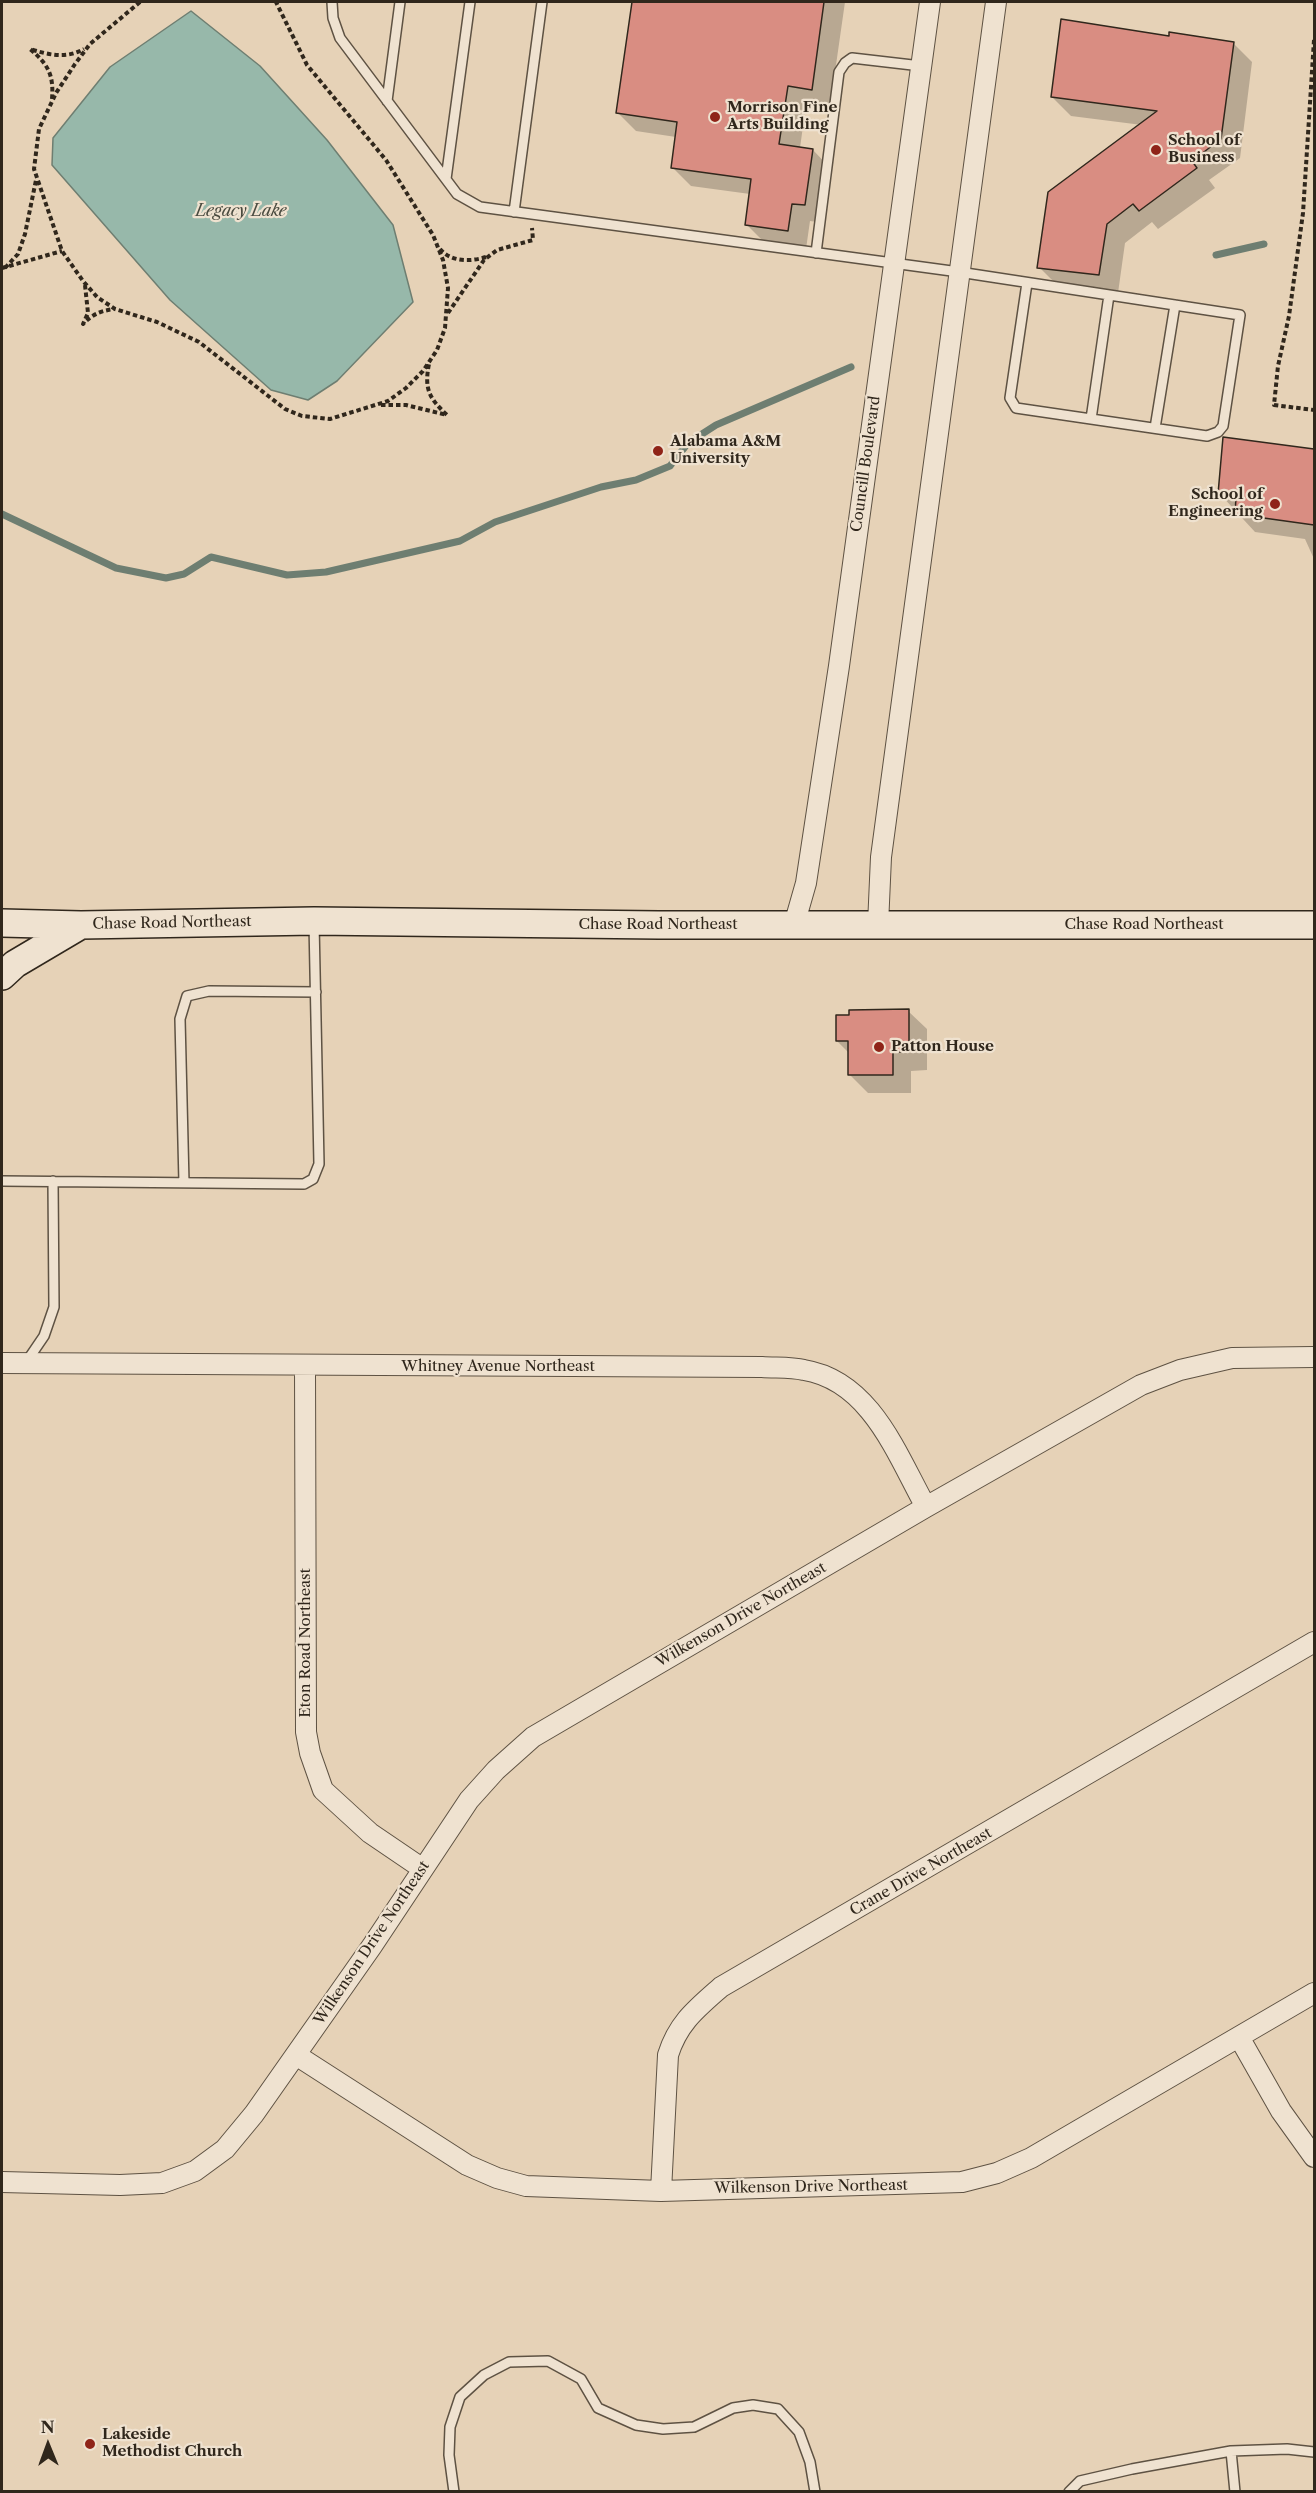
<!DOCTYPE html>
<style>
body{margin:0}
#map{position:relative;width:1316px;height:2493px;overflow:hidden;background:#e6d2b7;font-family:"Libre Caslon Text",serif}
canvas{display:block}
.frame{position:absolute;inset:0;border:3px solid #30271c;pointer-events:none}
.north{position:absolute;left:18px;top:2415px;width:60px;height:60px;-webkit-text-stroke:4px #efe2d0;paint-order:stroke;rotate:359deg;font-size:16px;font-weight:700;line-height:24px;text-align:center;color:#30271c}
.north::after{content:'';display:block;margin:auto;width:21px;height:27px;background:#30271c;clip-path:polygon(50% 0,100% 100%,50% 72%,0 100%)}
</style>
<div id="map">
<canvas width="1316" height="2493"></canvas>
<div class="frame"></div>
<div class="north">N</div>
</div>
<script>
const ctx = document.querySelector('canvas').getContext('2d');
ctx.lineJoin = 'round';
function fillPath(path, color) { ctx.fillStyle = color; ctx.fill(path, 'evenodd'); }
function trace(path, color, width, dash) { ctx.strokeStyle = color; ctx.lineWidth = width; ctx.lineCap = dash ? 'butt' : 'round'; ctx.setLineDash(dash || []); ctx.stroke(path); }
function write(font, color, halo, rows, align = 'center') {
  ctx.font = font + ' "Libre Caslon Text",serif'; ctx.lineWidth = 4.5; ctx.setLineDash([]); ctx.textBaseline = 'middle'; ctx.strokeStyle = halo; ctx.fillStyle = color; for (const [text, x, y, turn = 0] of rows) {
    ctx.save(); ctx.translate(x, y); ctx.rotate((+turn || 0) * Math.PI / 180); ctx.textAlign = isNaN(turn) ? turn : align; if (halo) ctx.strokeText(text, 0, 0); ctx.fillText(text, 0, 0); ctx.restore();
  }
}
const water = new Path2D(`
 M191,11L260,66L327,140L393,225L413,302L337,381L308,400L271,390L170,300L52,165L53,138L110,67Z`);
fillPath(water, '#97b8aa');
trace(water, '#6e7e71', 1.5);
fillPath(new Path2D(`
 M633,2H845L830,107L806,104L800,148L813,150L831,169L824,223L810,221L806,249L765,243L746,224L750,194L691,186L672,167L676,137L636,131L618,113Z
 M1170,37L1234,44L1252,62L1240,158L1209,180L1215,188L1158,229L1152,222L1125,243L1118,293L1058,286L1039,267L1142,125L1071,116L1052,97Z
 M1224,439L1314,450V559L1305,539L1255,532L1220,494Z
 M908,1011L927,1029V1070L911,1071V1093H868L850,1075L849,1053L837,1041L851,1017Z`), '#0003');
trace(new Path2D(`
 M1216,255L1264,244
 M2,514L116,568L166,578L184,574L211,557L287,575L326,572L460,541L495,522L601,487L636,480L670,466L688,443L716,425L851,367`), '#6e7e71', 7);
const building = new Path2D(`
 M632,2H824L812,90L788,86L779,144L813,149L805,205L792,204L788,231L745,225L751,179L671,168L677,122L616,113Z
 M1061,19L1169,36V32L1234,42L1221,139L1192,161L1197,168L1139,211L1133,204L1107,224L1099,275L1037,268L1048,192L1157,111L1051,97Z
 M1223,437L1314,449V525L1235,514L1236,497L1218,494Z
 M909,1009V1052H893V1075H848V1041H836V1015H849V1010Z`);
fillPath(building, '#d98d82');
trace(building, '#30271c', 1.5);
const lane = new Path2D(`
 M332,2L333,18L340,38L457,194L480,207L959,272L1240,315L1223,426L1218,432L1207,436L1016,408L1010,398L1027,283
 M387,101L400,2
 M446,179L470,2
 M514,212L542,2
 M816,253L839,72L845,63L852,58L921,66
 M1091,419L1109,295
 M1155,428L1175,305
 M2,1181L304,1184L313,1179L319,1164L314,923
 M184,1183L180,1019L187,996L209,991L316,992
 M27,1361L44,1336L54,1307L53,1181
 M1231,2451L1235,2492
 M454,2492L449,2455L450,2427L460,2397L484,2375L509,2362L548,2361L581,2379L598,2408L636,2425L663,2429L694,2427L733,2408L753,2405L778,2409L799,2432L810,2462L815,2492
 M1069,2492L1080,2481L1132,2469L1231,2451L1287,2449L1314,2452`);
const street = new Path2D(`
 M794,925L806,883L839,666L930,2
 M878,925L881,857L996,2
 M2,1363L762,1367C776,1368 791,1367 804,1370C871,1381 897,1455 926,1507
 M305,1366L306,1732L310,1753L323,1790L370,1833L423,1869
 M1239,2037L1281,2111L1314,2157
 M296,2055L467,2165L497,2178L526,2186L661,2191L962,2182L997,2173L1031,2158L1314,1993
 M2,2182L120,2185L162,2183L195,2171L225,2149L254,2114L372,1946L469,1800L496,1770L533,1737L926,1507L1141,1385L1180,1370L1232,1358L1314,1357
 M661,2191L668,2055C678,2023 696,2009 721,1987L1314,1642`);
const secondary = new Path2D(`
 M2,923L81,925L314,921L659,925H1314
 M2,976L15,964L81,925`);
trace(lane, '#5e5243', 12);
trace(street, '#5e5243', 22);
trace(secondary, '#30271c', 30);
trace(new Path2D(`
 M140,2L90,44L75,64L56,93L39,129L34,169L62,251L83,281L97,297L115,309L157,322L199,342L285,409L302,416L330,419L388,401L406,388L423,371L437,350L445,328L448,288L443,260L433,235L386,160L307,65L276,2
 M1314,40L1303,213L1289,316L1278,366L1274,405L1314,410
 M52,99C54,75 48,64 30,49C49,55 66,59 84,49
 M440,249C451,262 470,262 486,257
 M2,268L62,251
 M5,268L18,254L25,234L36,180
 M85,285L88,313L83,324C93,314 100,311 114,309
 M448,313L484,260L497,250L533,240L532,228
 M381,405H406L447,415C429,398 424,389 429,364`), '#30271c', 4, [4.5, 3]);
trace(lane, '#efe2d0', 9);
trace(street, '#efe2d0', 20);
trace(secondary, '#efe2d0', 27);
for (const [x, y, r, color] of [
 [715,117,6,"#8f2418"],
 [1156,150,6,"#8f2418"],
 [658,451,6,"#8f2418"],
 [1275,504,6,"#8f2418"],
 [879,1047,6,"#8f2418"],
 [90,2444,6,"#8f2418"]
]) { const dot = new Path2D(); dot.arc(x, y, r, 0, 2 * Math.PI); ctx.fillStyle = color; ctx.fill(dot); trace(dot, '#efe2d0', 2); }
write('bold 15px', '#30271c', '#efe2d0', [
 ["Morrison Fine",727,108],
 ["Arts Building",727,125],
 ["School of",1168,141],
 ["Business",1168,158],
 ["Alabama A&M",670,442],
 ["University",670,459],
 ["School of",1263,495,"right"],
 ["Engineering",1263,512,"right"],
 ["Patton House",891,1047],
 ["Lakeside",102,2435],
 ["Methodist Church",102,2452]
], 'left');
write('15px', '#30271c', '#efe2d0', [
 ["Councill Boulevard",866,464,-82],
 ["Chase Road Northeast",172,923,-1],
 ["Chase Road Northeast",658,925],
 ["Chase Road Northeast",1144,925],
 ["Whitney Avenue Northeast",498,1367],
 ["Wilkenson Drive Northeast",741,1615,-30],
 ["Eton Road Northeast",306,1643,-90],
 ["Crane Drive Northeast",921,1872,-30],
 ["Wilkenson Drive Northeast",372,1943,-56],
 ["Wilkenson Drive Northeast",811,2187,-1]
]);
write('italic 16px', '#4a4b40', '#efe2d0', [
 ["Legacy Lake",241,211]
]);
</script>
